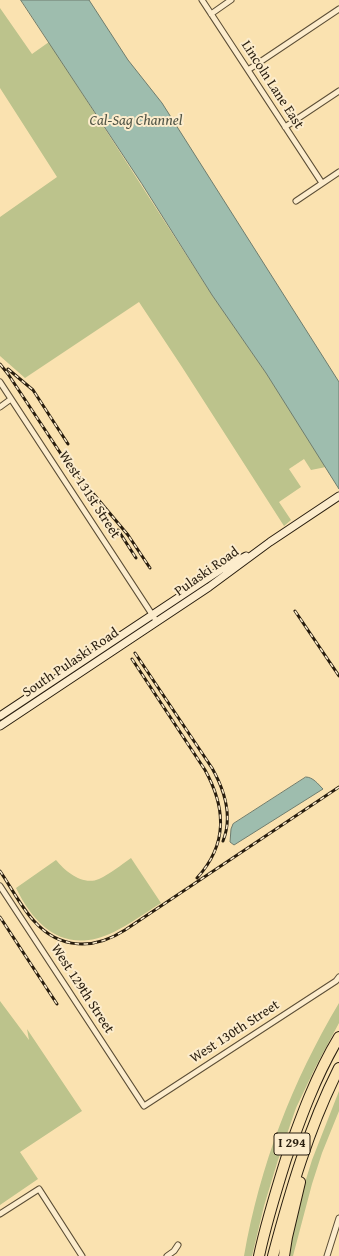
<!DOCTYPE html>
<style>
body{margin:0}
canvas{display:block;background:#fae2b0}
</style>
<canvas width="339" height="1256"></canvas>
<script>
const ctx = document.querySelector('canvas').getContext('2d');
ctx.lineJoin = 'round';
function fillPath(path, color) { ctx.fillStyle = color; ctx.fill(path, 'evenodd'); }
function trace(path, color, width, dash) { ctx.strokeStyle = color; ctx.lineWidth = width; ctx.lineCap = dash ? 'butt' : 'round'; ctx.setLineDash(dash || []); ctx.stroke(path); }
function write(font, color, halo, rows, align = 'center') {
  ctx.font = font + ' "Gentium Book Plus",serif'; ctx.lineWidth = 4; ctx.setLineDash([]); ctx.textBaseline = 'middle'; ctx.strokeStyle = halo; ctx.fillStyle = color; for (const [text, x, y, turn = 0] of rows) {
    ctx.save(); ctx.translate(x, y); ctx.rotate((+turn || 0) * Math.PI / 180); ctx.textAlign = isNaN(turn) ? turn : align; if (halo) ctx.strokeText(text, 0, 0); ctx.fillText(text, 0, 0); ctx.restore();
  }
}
fillPath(new Path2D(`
 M0,8L32,54L49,42L212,295L266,373L326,467L311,470L304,459L289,469L301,487L279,502L291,520L284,526L182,367L139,302L25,378L0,356V217L57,177L0,88Z
 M131,858L161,903C145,913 130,924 114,932C67,955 36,929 16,888L56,860C66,872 83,886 99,879C110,874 121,865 131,858Z
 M0,1001L29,1040L27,1029L82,1111L20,1152L38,1179L0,1205Z
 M339,1003V1023L316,1066L296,1108L278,1160L264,1206L252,1256H244C260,1165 292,1082 339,1003Z
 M339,1091V1111L322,1153L312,1184L293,1256H287L303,1189L312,1160Z`), '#bcc38c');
const water = new Path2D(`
 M21,0H89L128,60L162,103L339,382V489L266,373L212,295L142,184Z
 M306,777C313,777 318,784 323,789L234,845L230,842L231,829L233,824Z`);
fillPath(water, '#9ebdae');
trace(water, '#6f7d6e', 1);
const street = new Path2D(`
 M202,0L322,183
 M211,14L231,0
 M248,70L339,9
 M285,127L339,91
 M296,201L339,172
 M0,382L157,622
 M0,407L11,399
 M0,886L144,1106L336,981L339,977
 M0,1214L39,1189L82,1256
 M167,1256L174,1251L178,1245
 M327,1256L339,1218`);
const secondary = new Path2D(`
 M0,716L220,570L246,556
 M0,726L209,587L270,542L339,496`);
const highway = new Path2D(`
 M259,1256C266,1223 276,1191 286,1159C301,1117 316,1075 339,1037
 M273,1256C290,1192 309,1127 339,1068
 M284,1256L287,1237L300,1182`);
trace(street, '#5c4e36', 7);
trace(secondary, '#281d0e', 9);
trace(highway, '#281d0e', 12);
trace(street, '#fceccc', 5);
trace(secondary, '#fceccc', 7);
trace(highway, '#fae2b0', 10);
const rail = new Path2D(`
 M0,364L8,374L65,460L128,535L150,568
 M8,369L33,390L68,444
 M118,530L136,558
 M295,611L339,676
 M135,653L212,768C225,791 233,816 223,841
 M132,659L205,770C226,808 228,844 197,878
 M0,871C11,887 21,907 34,921C60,950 94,950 125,930L339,787
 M0,917L57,1004`);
trace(rail, '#281d0e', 3);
trace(rail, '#fceccc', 1.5, [4.5]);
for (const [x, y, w] of [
 [292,1144,36]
]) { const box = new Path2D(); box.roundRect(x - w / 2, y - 11, w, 22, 3); ctx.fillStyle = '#fceccc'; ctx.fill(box); trace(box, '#281d0e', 1); }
write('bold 13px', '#281d0e', null, [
 ["I 294",292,1144]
]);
write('14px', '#281d0e', '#fceccc', [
 ["Lincoln Lane East",272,85,57],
 ["West 131st Street",89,495,57],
 ["Pulaski Road",207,572,-35],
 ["South Pulaski Road",71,663,-34],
 ["West 129th Street",82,989,57],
 ["West 130th Street",235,1032,-33]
]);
write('italic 15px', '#515546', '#fceccc', [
 ["Cal-Sag Channel",136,121]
]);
</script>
